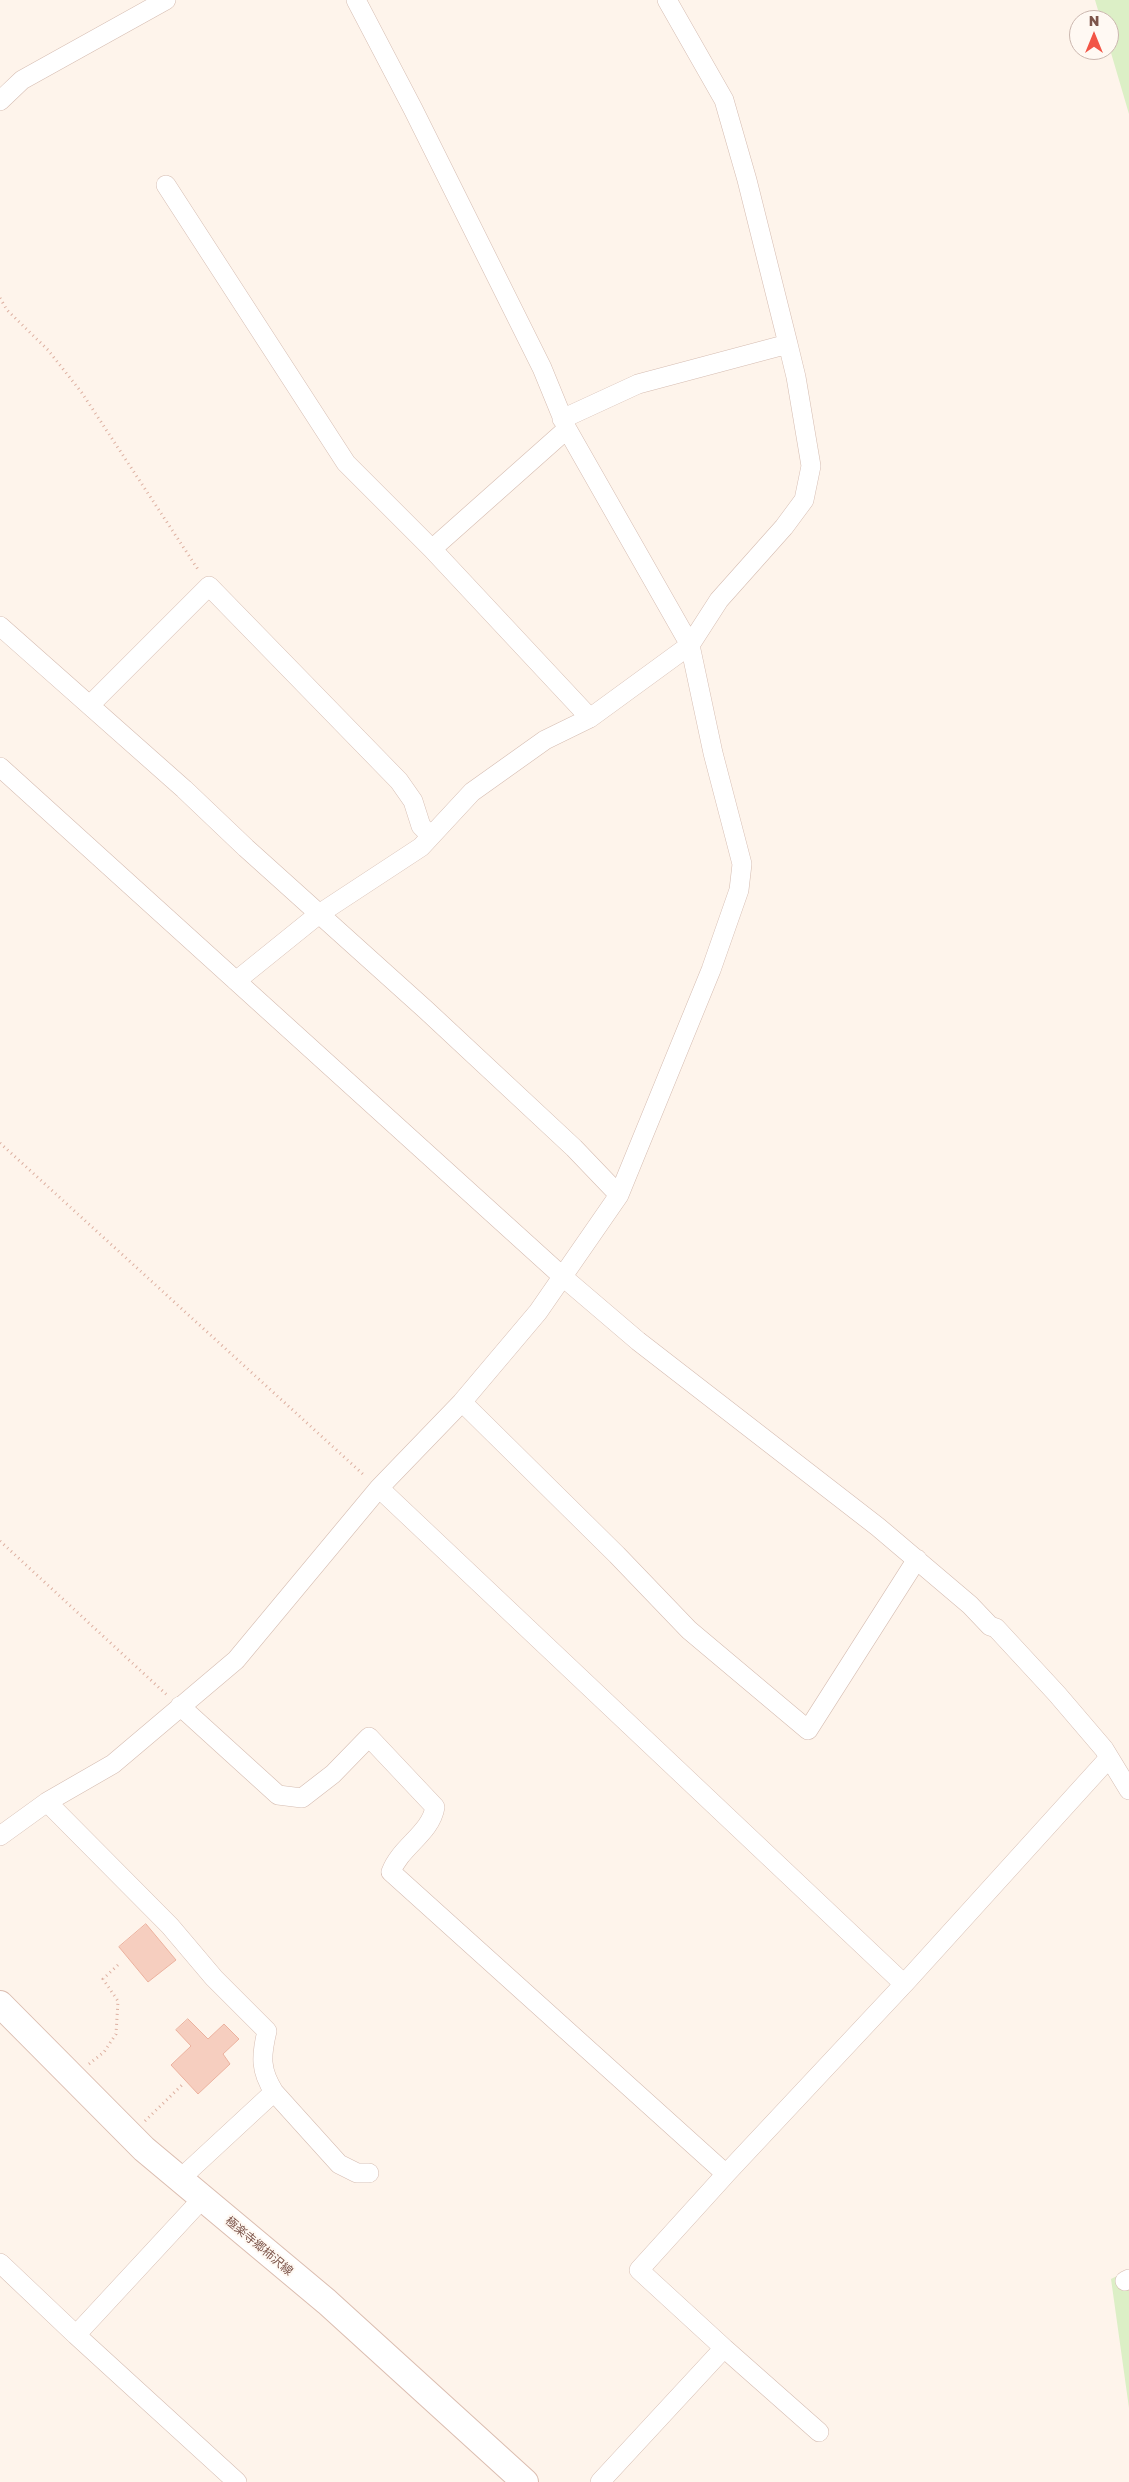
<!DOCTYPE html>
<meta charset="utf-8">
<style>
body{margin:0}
#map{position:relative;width:1129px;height:2482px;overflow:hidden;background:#fef4eb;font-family:"Golos Text",sans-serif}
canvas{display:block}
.north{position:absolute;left:1069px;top:10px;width:50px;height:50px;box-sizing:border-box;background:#fff9f3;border:1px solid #cbb7af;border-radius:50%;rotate:0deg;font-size:14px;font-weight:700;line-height:20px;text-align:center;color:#7d554a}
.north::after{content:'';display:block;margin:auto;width:18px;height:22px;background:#f25546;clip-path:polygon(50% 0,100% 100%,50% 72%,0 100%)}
</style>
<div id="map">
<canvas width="1129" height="2482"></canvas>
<div class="north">N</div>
</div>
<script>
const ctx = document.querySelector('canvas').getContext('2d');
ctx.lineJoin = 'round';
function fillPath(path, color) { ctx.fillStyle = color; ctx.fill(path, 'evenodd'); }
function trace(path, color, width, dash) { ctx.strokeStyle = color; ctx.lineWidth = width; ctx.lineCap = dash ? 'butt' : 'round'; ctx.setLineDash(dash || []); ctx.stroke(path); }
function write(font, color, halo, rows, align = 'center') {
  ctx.font = font + ' "Golos Text","Noto Sans JP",sans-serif'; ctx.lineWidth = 4; ctx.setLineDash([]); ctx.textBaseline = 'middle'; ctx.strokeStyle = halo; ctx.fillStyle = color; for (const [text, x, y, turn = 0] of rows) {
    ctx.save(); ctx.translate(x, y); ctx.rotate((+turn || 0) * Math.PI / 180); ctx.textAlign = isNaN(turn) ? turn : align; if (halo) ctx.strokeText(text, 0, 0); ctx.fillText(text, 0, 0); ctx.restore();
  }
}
fillPath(new Path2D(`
 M1095,0H1129V114L1109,46V20H1101Z
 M1129,2270V2408L1111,2279Z`), '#dcefc6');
const building = new Path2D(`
 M146,1924L176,1960L148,1982L119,1947Z
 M188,2019L208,2039L224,2024L239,2039L223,2054L230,2064L198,2094L171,2065L191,2046L176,2030Z`);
fillPath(building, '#f6cebf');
trace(building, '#ebb19e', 1);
const minor = new Path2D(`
 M667,0L724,100L747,180L788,344
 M0,101L22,80L166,0
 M166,185L346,463L432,549
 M567,429L432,549L590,718
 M0,626L184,789L246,848L426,1010L574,1148L619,1195
 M90,705L209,586L399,781L413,801L421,826L431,836
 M0,767L563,1277L638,1341L878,1527L970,1605L990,1626L996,1628L1057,1694L1104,1749L1129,1790
 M236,981L319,914L421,847L472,792L545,740L590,718L690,645L719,600L784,527L804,500L811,466L796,377L788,344L638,384L562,419
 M462,1402L617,1555L689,1630L808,1730L917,1559
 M379,1488L904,1984L726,2174
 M180,1706L278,1795L302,1798L333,1774L369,1737L435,1807C431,1833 400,1847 391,1872L726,2174L639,2270L724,2348
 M47,1802L170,1926L214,1978L267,2031C261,2056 260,2070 274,2092L180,2179
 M0,1836L47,1802L113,1764L236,1660L379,1488L462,1402L538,1312L619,1195L711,970L739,890L742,864L713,753L690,645L567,429L542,368L413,109L356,0
 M904,1984L1108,1759
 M274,2092L339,2164L357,2173H369
 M0,2263L76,2335L202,2199
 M1125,2281L1129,2279
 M76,2335L237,2482
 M600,2482L724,2348L819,2432`);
const secondary = new Path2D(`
 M0,2004L144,2149L327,2302L525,2482`);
trace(minor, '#d5bcb1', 20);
trace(secondary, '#dbbdb0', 28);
trace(new Path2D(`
 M0,298L7,310L48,350L82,393L199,571
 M0,1143L365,1476
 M0,1541L167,1695
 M89,2064L104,2052L116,2034L118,2001L103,1979L119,1964
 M145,2121L182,2085`), '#ddb0a1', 3, [1, 4]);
trace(minor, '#fff', 19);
trace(secondary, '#fff', 26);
write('12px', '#7d554a', '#fff9f3', [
 ["極楽寺郷柿沢線",259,2246,40]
]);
</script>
